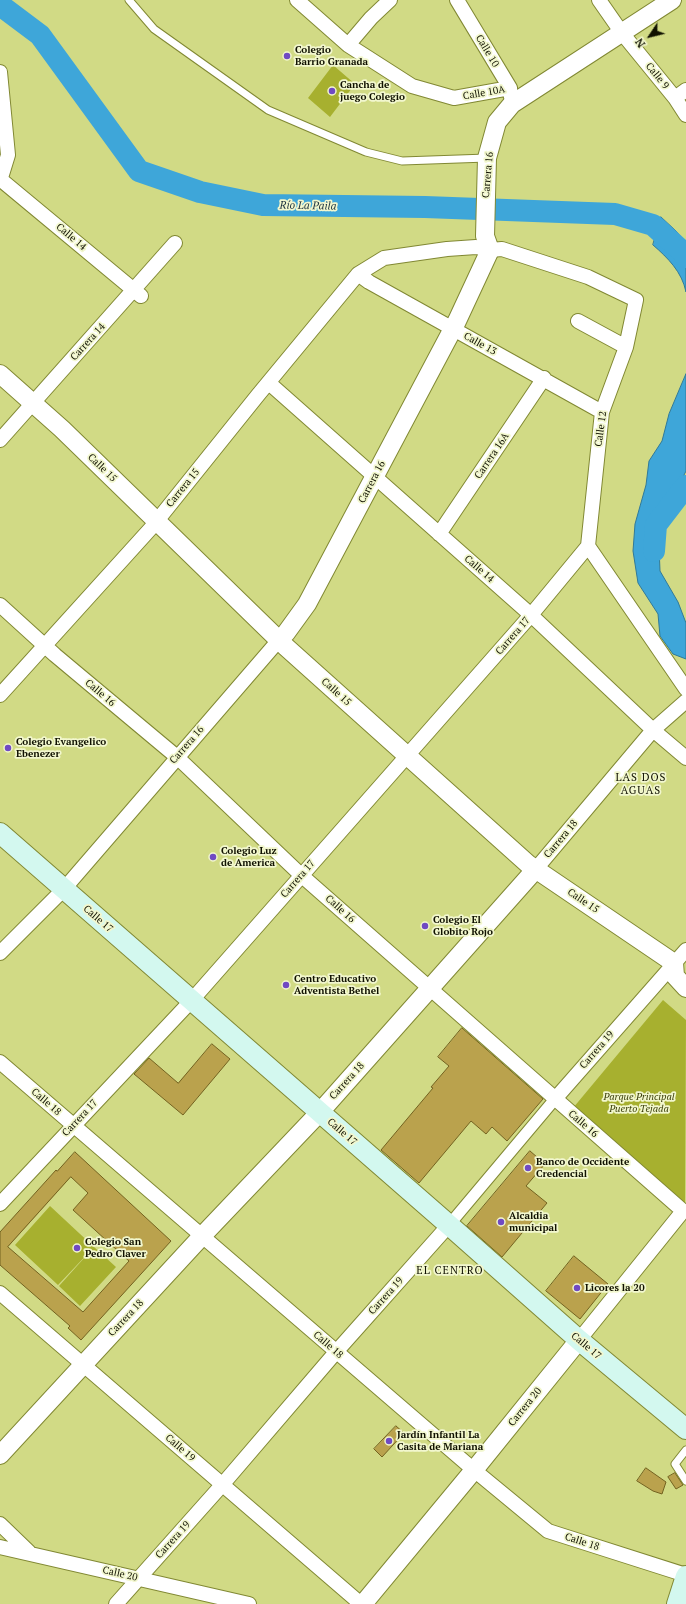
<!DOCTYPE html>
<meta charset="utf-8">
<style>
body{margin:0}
#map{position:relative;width:686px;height:1604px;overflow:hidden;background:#d1da85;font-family:"PT Serif",serif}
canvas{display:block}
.north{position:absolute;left:630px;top:16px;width:40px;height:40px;-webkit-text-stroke:3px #f2f7ce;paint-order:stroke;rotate:235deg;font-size:11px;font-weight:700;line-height:16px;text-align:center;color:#101100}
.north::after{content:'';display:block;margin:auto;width:14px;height:18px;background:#101100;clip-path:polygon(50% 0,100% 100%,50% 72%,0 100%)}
</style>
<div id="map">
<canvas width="686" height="1604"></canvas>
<div class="north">N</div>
</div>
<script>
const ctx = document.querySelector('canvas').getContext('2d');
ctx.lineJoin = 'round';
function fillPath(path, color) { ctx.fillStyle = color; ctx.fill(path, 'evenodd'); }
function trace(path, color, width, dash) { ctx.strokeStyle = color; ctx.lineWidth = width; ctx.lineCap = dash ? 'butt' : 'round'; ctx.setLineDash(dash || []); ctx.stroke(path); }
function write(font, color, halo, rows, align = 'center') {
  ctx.font = font + ' "PT Serif",serif'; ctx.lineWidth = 3.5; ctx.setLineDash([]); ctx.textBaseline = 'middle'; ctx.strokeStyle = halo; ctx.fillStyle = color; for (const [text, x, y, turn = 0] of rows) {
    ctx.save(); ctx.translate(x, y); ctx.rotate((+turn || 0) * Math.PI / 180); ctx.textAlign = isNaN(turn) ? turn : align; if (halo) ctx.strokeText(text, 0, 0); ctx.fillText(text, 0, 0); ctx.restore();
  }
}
fillPath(new Path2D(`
 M333,65L355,84L330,117L308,98Z
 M663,1000L686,1020L685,1204L573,1108Z
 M50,1206L94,1247L58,1285L15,1245Z
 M94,1247L116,1267L80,1306L59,1286Z`), '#a7b02f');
const water = new Path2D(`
 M661,217L676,231L686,243V292C682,272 668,258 653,245Z
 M686,374V471L679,485L666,501L658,521L660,571L678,602L686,623V659L673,654L660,636L658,614L638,583L633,551L635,524L646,485L649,461L662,441L669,414Z`);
fillPath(water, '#3ea6d9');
trace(water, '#307998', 1);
trace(new Path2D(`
 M0,5L40,35L139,171L200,192L263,205L425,207L615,214L653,225L684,253L686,257
 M654,551L656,525L686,486`), '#3ea6d9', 22);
const building = new Path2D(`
 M462,1028L543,1099L507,1141L492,1127L486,1134L471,1121L419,1183L381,1150L433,1088L431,1087L449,1066L438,1057Z
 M212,1044L230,1059L183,1115L134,1074L149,1058L178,1083Z
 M530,1151L545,1164L526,1186L547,1203L502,1257L467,1226Z
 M75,1152L171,1241L81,1340L68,1328L70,1326L0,1265V1232L56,1170L57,1171ZM71,1177L88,1193L73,1210L129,1261L83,1312L8,1247Z
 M574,1256L608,1284L580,1319L546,1291Z
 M396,1426L404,1433L382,1457L374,1449Z
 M646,1468L666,1482L662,1494L653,1491L637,1481Z
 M675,1473L683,1485L676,1489L668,1477Z`);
fillPath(building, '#baa24d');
trace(building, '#736220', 1);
const service = new Path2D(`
 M129,0L154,29L268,110L366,152L402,161L487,158
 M686,1450L675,1464L686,1481`);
const pedestrian = new Path2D(`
 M449,1225L555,1099`);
const minor = new Path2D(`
 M297,0L348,45L412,86L454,98L510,88
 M457,0L510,88L511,97
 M599,0L622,33L675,98L686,115
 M348,45L371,18L390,0
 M0,72L8,155L0,181
 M675,98L686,90
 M0,179L141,296
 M358,274L369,282L602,412
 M578,321L626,347
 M269,383L531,615L653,730L686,758
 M0,440L175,243
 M439,534L544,378
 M0,605L55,655L177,757L301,875L683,1211L579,1340
 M0,695L152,527L258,395L358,274L384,258L447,249L476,247L490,250L502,249L588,277L636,300L626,347L602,412L588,546L686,689
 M535,870L653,730L686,701
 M0,953L64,889L279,640
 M0,1062L474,1470L548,1531L686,1575
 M555,1099L686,950
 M0,1204L192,1000L531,615L588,546
 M0,1293L361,1604
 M0,1524L29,1552
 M0,1547L249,1604
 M116,1604L222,1485L336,1352L449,1225`);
const tertiary = new Path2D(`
 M0,374L62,429L286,647L528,864L674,963L675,976L686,988
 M279,640L286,633L307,604L457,321L490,250L485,236L487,158L497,122L512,104L672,0
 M0,1455L202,1236L320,1112L535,870
 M363,1604L474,1470L579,1340`);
const secondary = new Path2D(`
 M0,833L449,1225L579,1340L686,1429
 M677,1604L686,1576`);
trace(service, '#818833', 9);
trace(pedestrian, '#818833', 13);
trace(minor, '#818833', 16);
trace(tertiary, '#818833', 20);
trace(secondary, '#818833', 22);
trace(service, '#fff', 7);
trace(pedestrian, '#fff', 11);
trace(minor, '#fff', 14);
trace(tertiary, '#fff', 18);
trace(secondary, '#d3f8ef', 20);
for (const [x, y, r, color] of [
 [287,56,4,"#704ac3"],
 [332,91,4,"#704ac3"],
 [8,748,4,"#704ac3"],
 [213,857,4,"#704ac3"],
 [425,926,4,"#704ac3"],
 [286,985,4,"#704ac3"],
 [528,1168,4,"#704ac3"],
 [501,1222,4,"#704ac3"],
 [77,1248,4,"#704ac3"],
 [577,1288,4,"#704ac3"],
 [389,1441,4,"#704ac3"]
]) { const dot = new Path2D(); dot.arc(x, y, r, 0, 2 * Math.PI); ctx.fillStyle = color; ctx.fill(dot); trace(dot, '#f2f7ce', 1.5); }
write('bold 10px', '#101100', '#f2f7ce', [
 ["Colegio",295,50],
 ["Barrio Granada",295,62],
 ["Cancha de",340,85],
 ["juego Colegio",340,97],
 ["Colegio Evangelico",16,742],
 ["Ebenezer",16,754],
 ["Colegio Luz",221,851],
 ["de America",221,863],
 ["Colegio El",433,920],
 ["Globito Rojo",433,932],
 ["Centro Educativo",294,979],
 ["Adventista Bethel",294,991],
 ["Banco de Occidente",536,1162],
 ["Credencial",536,1174],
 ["Alcaldia",509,1216],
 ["municipal",509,1228],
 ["Colegio San",85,1242],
 ["Pedro Claver",85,1254],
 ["Licores la 20",585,1288],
 ["Jardín Infantil La",397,1435],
 ["Casita de Mariana",397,1447]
], 'left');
write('10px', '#101100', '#f2f7ce', [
 ["Calle 10",487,51,59],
 ["Calle 9",657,76,51],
 ["Calle 10A",484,93,-10],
 ["Carrera 16",488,175,-85],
 ["Calle 14",71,237,40],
 ["Carrera 14",88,342,-48],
 ["Calle 13",480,344,29],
 ["Calle 12",601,429,-82],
 ["Carrera 16A",492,456,-56],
 ["Calle 15",102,468,44],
 ["Carrera 16",372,482,-62],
 ["Carrera 15",183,488,-51],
 ["Calle 14",479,569,41],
 ["Carrera 17",513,636,-49],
 ["Calle 15",336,692,42],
 ["Calle 16",100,693,40],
 ["Carrera 16",187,745,-49],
 ["Carrera 18",561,839,-50],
 ["Carrera 17",298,879,-49],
 ["Calle 15",583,901,34],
 ["Calle 16",340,909,42],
 ["Calle 17",98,919,41],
 ["Carrera 19",597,1050,-49],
 ["Carrera 18",347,1081,-48],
 ["Calle 18",46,1102,41],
 ["Carrera 17",80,1118,-47],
 ["Calle 16",583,1124,41],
 ["Calle 17",342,1132,41],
 ["Carrera 19",386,1296,-48],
 ["Carrera 18",126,1318,-47],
 ["Calle 18",328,1345,41],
 ["Calle 17",586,1346,40],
 ["Carrera 20",525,1407,-51],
 ["Calle 19",180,1448,41],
 ["Carrera 19",173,1540,-48],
 ["Calle 18",582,1542,18],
 ["Calle 20",120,1574,13]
]);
write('italic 10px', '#3c400c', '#f2f7ce', [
 ["Parque Principal",639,1097],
 ["Puerto Tejada",639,1109]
]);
write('italic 11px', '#1f3541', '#f2f7ce', [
 ["Río La Paila",308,206,1]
]);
ctx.letterSpacing = '1px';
write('11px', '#101100', '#f2f7ce', [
 ["LAS DOS",641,778],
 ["AGUAS",641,791],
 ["EL CENTRO",450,1271]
]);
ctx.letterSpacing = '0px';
</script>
